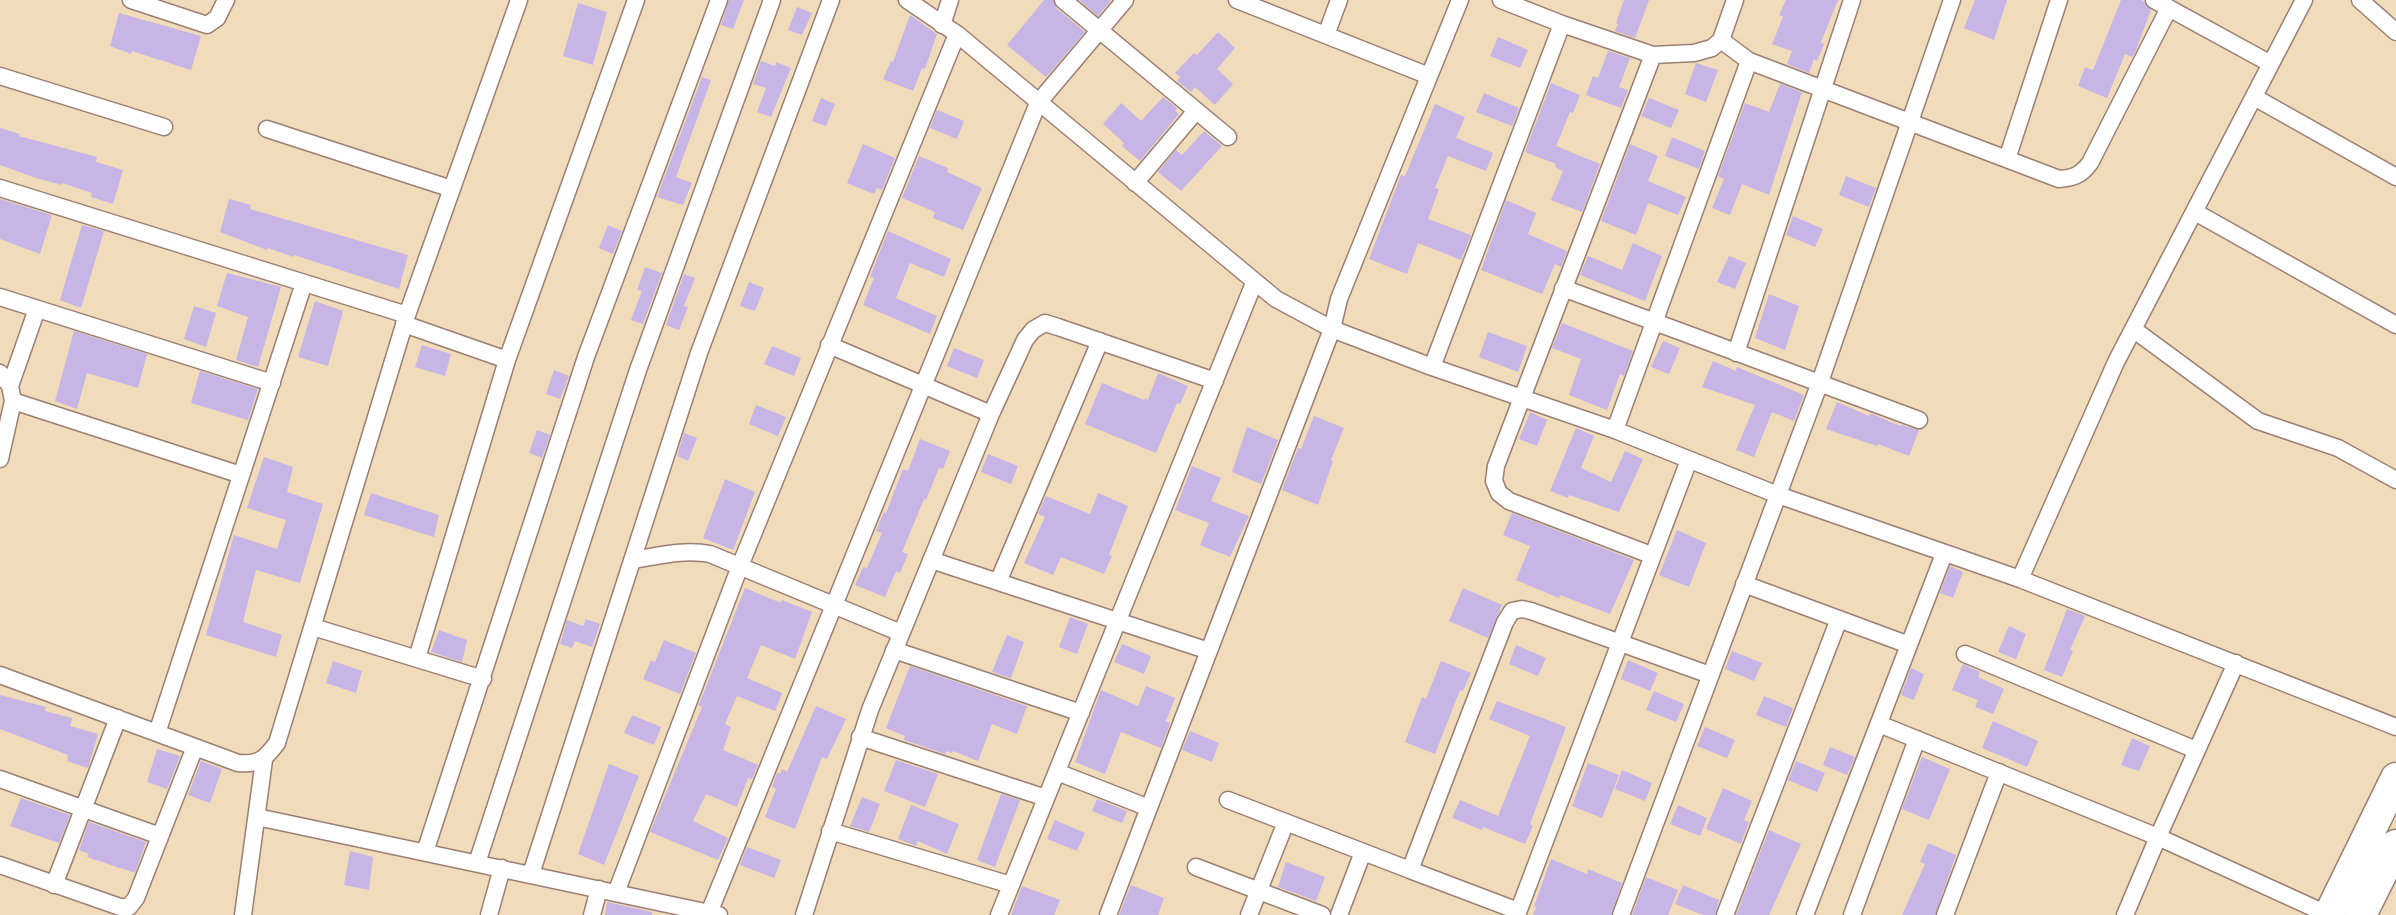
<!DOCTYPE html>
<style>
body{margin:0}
canvas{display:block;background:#f0dcbb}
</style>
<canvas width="2396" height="915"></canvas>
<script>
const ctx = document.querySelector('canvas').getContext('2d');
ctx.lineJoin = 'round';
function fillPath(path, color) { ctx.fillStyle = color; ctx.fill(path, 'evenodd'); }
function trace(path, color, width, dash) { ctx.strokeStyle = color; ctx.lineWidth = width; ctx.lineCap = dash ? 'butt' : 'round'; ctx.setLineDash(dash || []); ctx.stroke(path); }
fillPath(new Path2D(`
 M729,0H744L733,29L721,25Z
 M1044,0H1053L1056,8L1085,32L1046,77L1007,45Z
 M1079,0H1111L1098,16Z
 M1624,0H1649L1635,38L1615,31L1618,24L1616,23Z
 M1786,0H1838L1821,42L1824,44L1817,61L1814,59L1809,73L1787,64L1792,51L1772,44L1783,17L1779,15Z
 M1975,0H2007L1994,40L1964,28Z
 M2121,0H2142L2151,10L2136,50L2132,57L2125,54L2107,98L2078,86L2085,67L2093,70Z
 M578,3L607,12L593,65L563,56Z
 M797,7L812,13L802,35L788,30Z
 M119,13L201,36L191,70L132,51L131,54L110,46Z
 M910,15L937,34L925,69L922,68L913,91L883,79L891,61L893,62Z
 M1218,32L1235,48L1217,69L1233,84L1215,105L1195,87L1191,92L1177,81L1180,77L1175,73L1194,53L1197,55Z
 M1498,37L1528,50L1520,68L1490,56Z
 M1608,51L1630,58L1619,87L1628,90L1621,108L1586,95L1593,76L1598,78Z
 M761,61L775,66L776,62L791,68L771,117L757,112L766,88L753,84Z
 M1696,63L1718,70L1706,102L1685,94Z
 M702,77L711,80L676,177L692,183L683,205L657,197Z
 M1551,83L1580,95L1573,113L1570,112L1556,146L1600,164L1582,212L1551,200L1563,171L1555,167L1556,164L1525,152Z
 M1780,84L1802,92L1769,195L1742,184L1730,215L1712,208L1724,179L1718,176L1745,103L1769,112Z
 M1484,93L1519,108L1512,126L1476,112Z
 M1163,97L1177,108L1175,111L1179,114L1140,161L1122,146L1124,143L1103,124L1121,103L1141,121Z
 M821,98L835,104L826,126L812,121Z
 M1649,98L1679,110L1671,128L1641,116Z
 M1435,104L1465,117L1456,138L1493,153L1486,171L1448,156L1435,188L1439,189L1428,219L1471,235L1461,260L1418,243L1407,274L1369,259L1401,175L1405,176Z
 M937,110L964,121L957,139L930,128Z
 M0,128L20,134L19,136L97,157L96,162L123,170L113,204L91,197L92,193L62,183V185L36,178L0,165Z
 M1204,131L1222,146L1181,191L1158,172L1176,150L1182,155Z
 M1672,137L1705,151L1699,169L1665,156Z
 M863,144L895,158L882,190L877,188L874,194L847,183Z
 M1630,144L1658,156L1648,181L1686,197L1678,215L1648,203L1636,235L1601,221Z
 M919,156L948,168L947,172L982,188L963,230L933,218L935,212L902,198Z
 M1846,176L1876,188L1869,207L1839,195Z
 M0,199L52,215L40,254L0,239Z
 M229,199L251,205L250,209L408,255L399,289L294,255V257L268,248L267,250L220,232Z
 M1506,200L1536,213L1528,234L1567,251L1561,267L1555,264L1542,294L1481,270Z
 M1793,216L1823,229L1815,247L1786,235Z
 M82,225L104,231L81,308L60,300Z
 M608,225L622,231L613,254L599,248Z
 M888,231L951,259L944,277L910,263L896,298L937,316L930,334L863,305L874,278L870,277Z
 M1633,243L1662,256L1645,301L1580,275L1588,256L1622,270Z
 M1729,256L1746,263L1735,289L1717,282Z
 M645,267L662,273L643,324L631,320L642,291L637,290Z
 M227,273L281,287L258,367L236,360L248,317L217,306Z
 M684,274L695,278L684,306L688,307L679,330L666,325Z
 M749,282L764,288L755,311L740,306Z
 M1769,294L1799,306L1785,350L1755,338Z
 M315,301L343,311L328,366L298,357Z
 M194,306L216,313L206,347L184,339Z
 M1562,323L1633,351L1624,376L1620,374L1607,410L1569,395L1581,359L1552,348Z
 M74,331L147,354L138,388L87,373L77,409L55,401Z
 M1488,332L1527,346L1518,372L1479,357Z
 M1663,341L1680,348L1669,374L1651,367Z
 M422,345L451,354L445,376L415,367Z
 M772,346L801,358L794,376L764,364Z
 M954,348L984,360L977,378L947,366Z
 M1713,361L1736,371L1737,367L1804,395L1794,421L1772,412L1754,457L1736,450L1755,405L1702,387Z
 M554,370L569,376L560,399L546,394Z
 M200,371L258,389L248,420L191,403Z
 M1158,373L1188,386L1180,404L1177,403L1156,453L1085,424L1102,383L1144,400L1145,398L1148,400Z
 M1837,402L1869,416L1870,413L1900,426L1901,425L1919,430L1909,456L1878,444L1877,446L1826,429Z
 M756,405L786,417L778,436L749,424Z
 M1530,412L1547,420L1537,446L1519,439Z
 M1314,416L1344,428L1331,460L1333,461L1318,505L1282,490L1298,448L1301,449Z
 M1247,427L1278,440L1261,484L1232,472Z
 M1576,428L1594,436L1581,468L1611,482L1625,451L1643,459L1619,512L1569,495L1568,498L1550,491Z
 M537,430L550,435L542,458L529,453Z
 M684,433L697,438L688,461L677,456Z
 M920,439L950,451L943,469L939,468L926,500L924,499L902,552L908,554L900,573L896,571L885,597L855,585L863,567L867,568L882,533L876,531L884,512L886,513L903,469L908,471Z
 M988,454L1018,466L1011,484L981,472Z
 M264,457L293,467L287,492L323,504L300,583L256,570L243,622L282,635L276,657L206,635L234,535L277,549L286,520L247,508Z
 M1192,466L1221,478L1211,501L1249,516L1230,557L1200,545L1209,523L1175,510Z
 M725,479L755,492L733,550L703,538Z
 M371,493L439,515L434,537L364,515Z
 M1098,493L1128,506L1109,555L1112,556L1104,574L1061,557L1053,575L1024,563L1045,517L1038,514L1046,496L1090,514Z
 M1512,513L1634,560L1610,614L1560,595L1559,598L1516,580L1530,546L1503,535Z
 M1677,530L1706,543L1689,587L1659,575Z
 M1950,566L1963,572L1953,598L1940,593Z
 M745,588L781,603L782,600L812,612L795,659L761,645L747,678L782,693L775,711L737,696L725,724L731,727L723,750L758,765L752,779L748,778L737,807L706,794L693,821L728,838L718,860L650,832L702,707L698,705L700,702Z
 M1463,588L1502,605L1488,638L1449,621Z
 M2067,609L2085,616L2070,650L2073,651L2062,677L2044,670Z
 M1070,617L1088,624L1077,654L1059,647Z
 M586,619L600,624L592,647L575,641L572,648L560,644L567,620L583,626Z
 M2009,626L2026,634L2016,659L1998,652Z
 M439,630L467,640L462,662L431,652Z
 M1007,635L1024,642L1011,678L992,672Z
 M664,640L696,653L680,694L643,679L651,660L655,662Z
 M1122,644L1151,656L1144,674L1114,662Z
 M1516,645L1546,658L1538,676L1509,664Z
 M1732,651L1762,663L1754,681L1725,669Z
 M1628,660L1658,673L1650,691L1621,679Z
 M333,661L362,671L356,693L326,683Z
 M1441,661L1471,673L1463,691L1460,690L1435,754L1405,742L1422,697L1426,699Z
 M1963,664L1980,672L1978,677L2004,689L1993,714L1975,707L1978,700L1952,690Z
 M910,666L1027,706L1017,734L992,724L978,761L953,751L952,753L946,751L945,754L904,740L905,736L886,728Z
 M1911,668L1924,674L1914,700L1901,695Z
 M1146,686L1175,698L1166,721L1170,723L1161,748L1121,732L1105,774L1075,762L1101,690L1138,706Z
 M1654,691L1684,704L1676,722L1646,710Z
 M0,695L46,707L45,711L72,718L70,726L98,734L88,768L67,761L68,755L0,729Z
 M1764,696L1793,708L1786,727L1756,715Z
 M1497,701L1566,727L1530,824L1533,826L1525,844L1483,827L1482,830L1452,818L1460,800L1498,816L1530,736L1489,719Z
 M816,706L846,719L827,759L822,757L795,829L765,817L776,789L772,787L777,773L780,774L782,769L787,772Z
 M632,715L661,727L654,745L624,733Z
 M1993,721L2038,741L2027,767L1982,748Z
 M1705,727L1735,740L1727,758L1697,746Z
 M1190,731L1219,743L1212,762L1182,750Z
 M2132,738L2150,746L2139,771L2121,765Z
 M1830,747L1855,757L1847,775L1823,765Z
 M157,749L180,756L167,789L147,782Z
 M1922,757L1950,769L1929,820L1902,809Z
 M896,760L938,774L925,807L884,791Z
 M201,761L222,769L210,803L188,795Z
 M1796,761L1825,773L1817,792L1788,780Z
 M1588,763L1619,775L1602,818L1572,806Z
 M609,764L639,776L604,865L578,854Z
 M1622,770L1652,783L1645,801L1615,789Z
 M1723,788L1752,801L1744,820L1749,822L1741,844L1706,829Z
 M1001,794L1020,800L995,867L977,860Z
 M862,797L880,804L869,832L850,826Z
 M21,798L70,815L59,843L10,826Z
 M1097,799L1127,811L1122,823L1092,811Z
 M911,805L959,824L947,854L918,841L916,846L898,839Z
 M1678,805L1707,818L1700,836L1670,824Z
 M1055,820L1085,833L1077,851L1047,839Z
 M89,822L146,842L135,873L87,857L89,854L79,850Z
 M1769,830L1801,844L1769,915H1736Z
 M1928,843L1956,855L1935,915H1902L1925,864L1920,862Z
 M747,847L781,860L774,878L740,865Z
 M350,851L373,857L369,890L344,885Z
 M1551,859L1587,874L1588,869L1622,883L1611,915H1533L1536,907L1534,906Z
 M1286,862L1325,877L1316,901L1278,887Z
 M1646,877L1678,890L1668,915H1632Z
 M1131,885L1164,898L1158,915H1119Z
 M1683,885L1719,900L1715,915H1703L1675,904Z
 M1022,886L1060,900L1054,915H1011Z
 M607,902L652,912V915H605Z`), '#c6b5e5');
const street = new Path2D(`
 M131,0L207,25L217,18L226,0
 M907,0L957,34L1276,299L1332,329L1432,367L1615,430L1778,495L2020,579L2396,727
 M1063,0L1228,137
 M1237,0L1429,76
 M1501,0L1562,24L1653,55L1694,53L1712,48L1721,40L1735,0
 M2154,0L2271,64
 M2360,0L2396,32
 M942,25L950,0
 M1326,35L1339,0
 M1721,40L1749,61L2059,179C2074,178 2081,175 2090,163L2169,8
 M0,76L164,127
 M2254,97L2396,177
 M267,129L452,189
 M2007,159L2059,0
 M1135,183L1196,111
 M0,188L407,315
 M2195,212L2396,325
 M1563,288L1919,420
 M0,297L272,383
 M404,324L507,360
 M2133,329L2258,421L2338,448L2396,480
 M829,345L991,414
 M1736,353L1852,0
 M1432,367L1562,24
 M0,373L10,386L13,401L0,459
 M10,386L37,309
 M13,401L241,475
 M1615,430L1749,61
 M1651,555L1509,501L1499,493L1494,481L1496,466L1653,55
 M632,560C659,556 684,549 710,554L901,633
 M931,560L1209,651
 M2020,579L2116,362L2304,0
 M998,582L1100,341
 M1744,584L1909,645
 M313,627L483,679
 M894,650L1081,713
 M1965,654L2196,750
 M417,658L507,360L636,0
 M0,675L238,763C259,765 265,759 277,743L407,315L519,0
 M1879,724L2158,837L2329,915
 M157,733L304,283
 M860,737L1046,798
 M1057,772L1149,808
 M0,779L160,836
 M1228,800L1410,870
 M257,817L719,915
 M830,831L1011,885
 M425,852L586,357L719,0
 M477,863L638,370L772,0
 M0,865L120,907H129L136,898L195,747
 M1196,867L1322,915
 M531,874L699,353L831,0
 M54,885L118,718
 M616,893L740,566L957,34
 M1518,911L1410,870L1505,622L1512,611L1522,609L1531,611L1710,675
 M709,913L1038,103L1125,0
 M243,915L264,760
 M489,915L502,868
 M592,915L599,889
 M804,915L870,710L991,414L1025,340L1033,330L1045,323L1058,327L1215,381
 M999,915L1254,283
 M1108,915L1332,329L1339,299L1460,0
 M1249,915L1286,822
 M1339,915L1363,852
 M1517,915L1689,460
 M1621,915L1819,385L1952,0
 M1725,915L1839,619
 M1805,915L1944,554
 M1852,915L1917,739
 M1945,915L1999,772
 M2125,915L2158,837L2236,663`);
const highway = new Path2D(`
 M2329,915L2396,778
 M2361,915L2396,845`);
trace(street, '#9d7e73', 19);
trace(highway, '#9d7e73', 33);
trace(street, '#fff', 16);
trace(highway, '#fff', 30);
</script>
